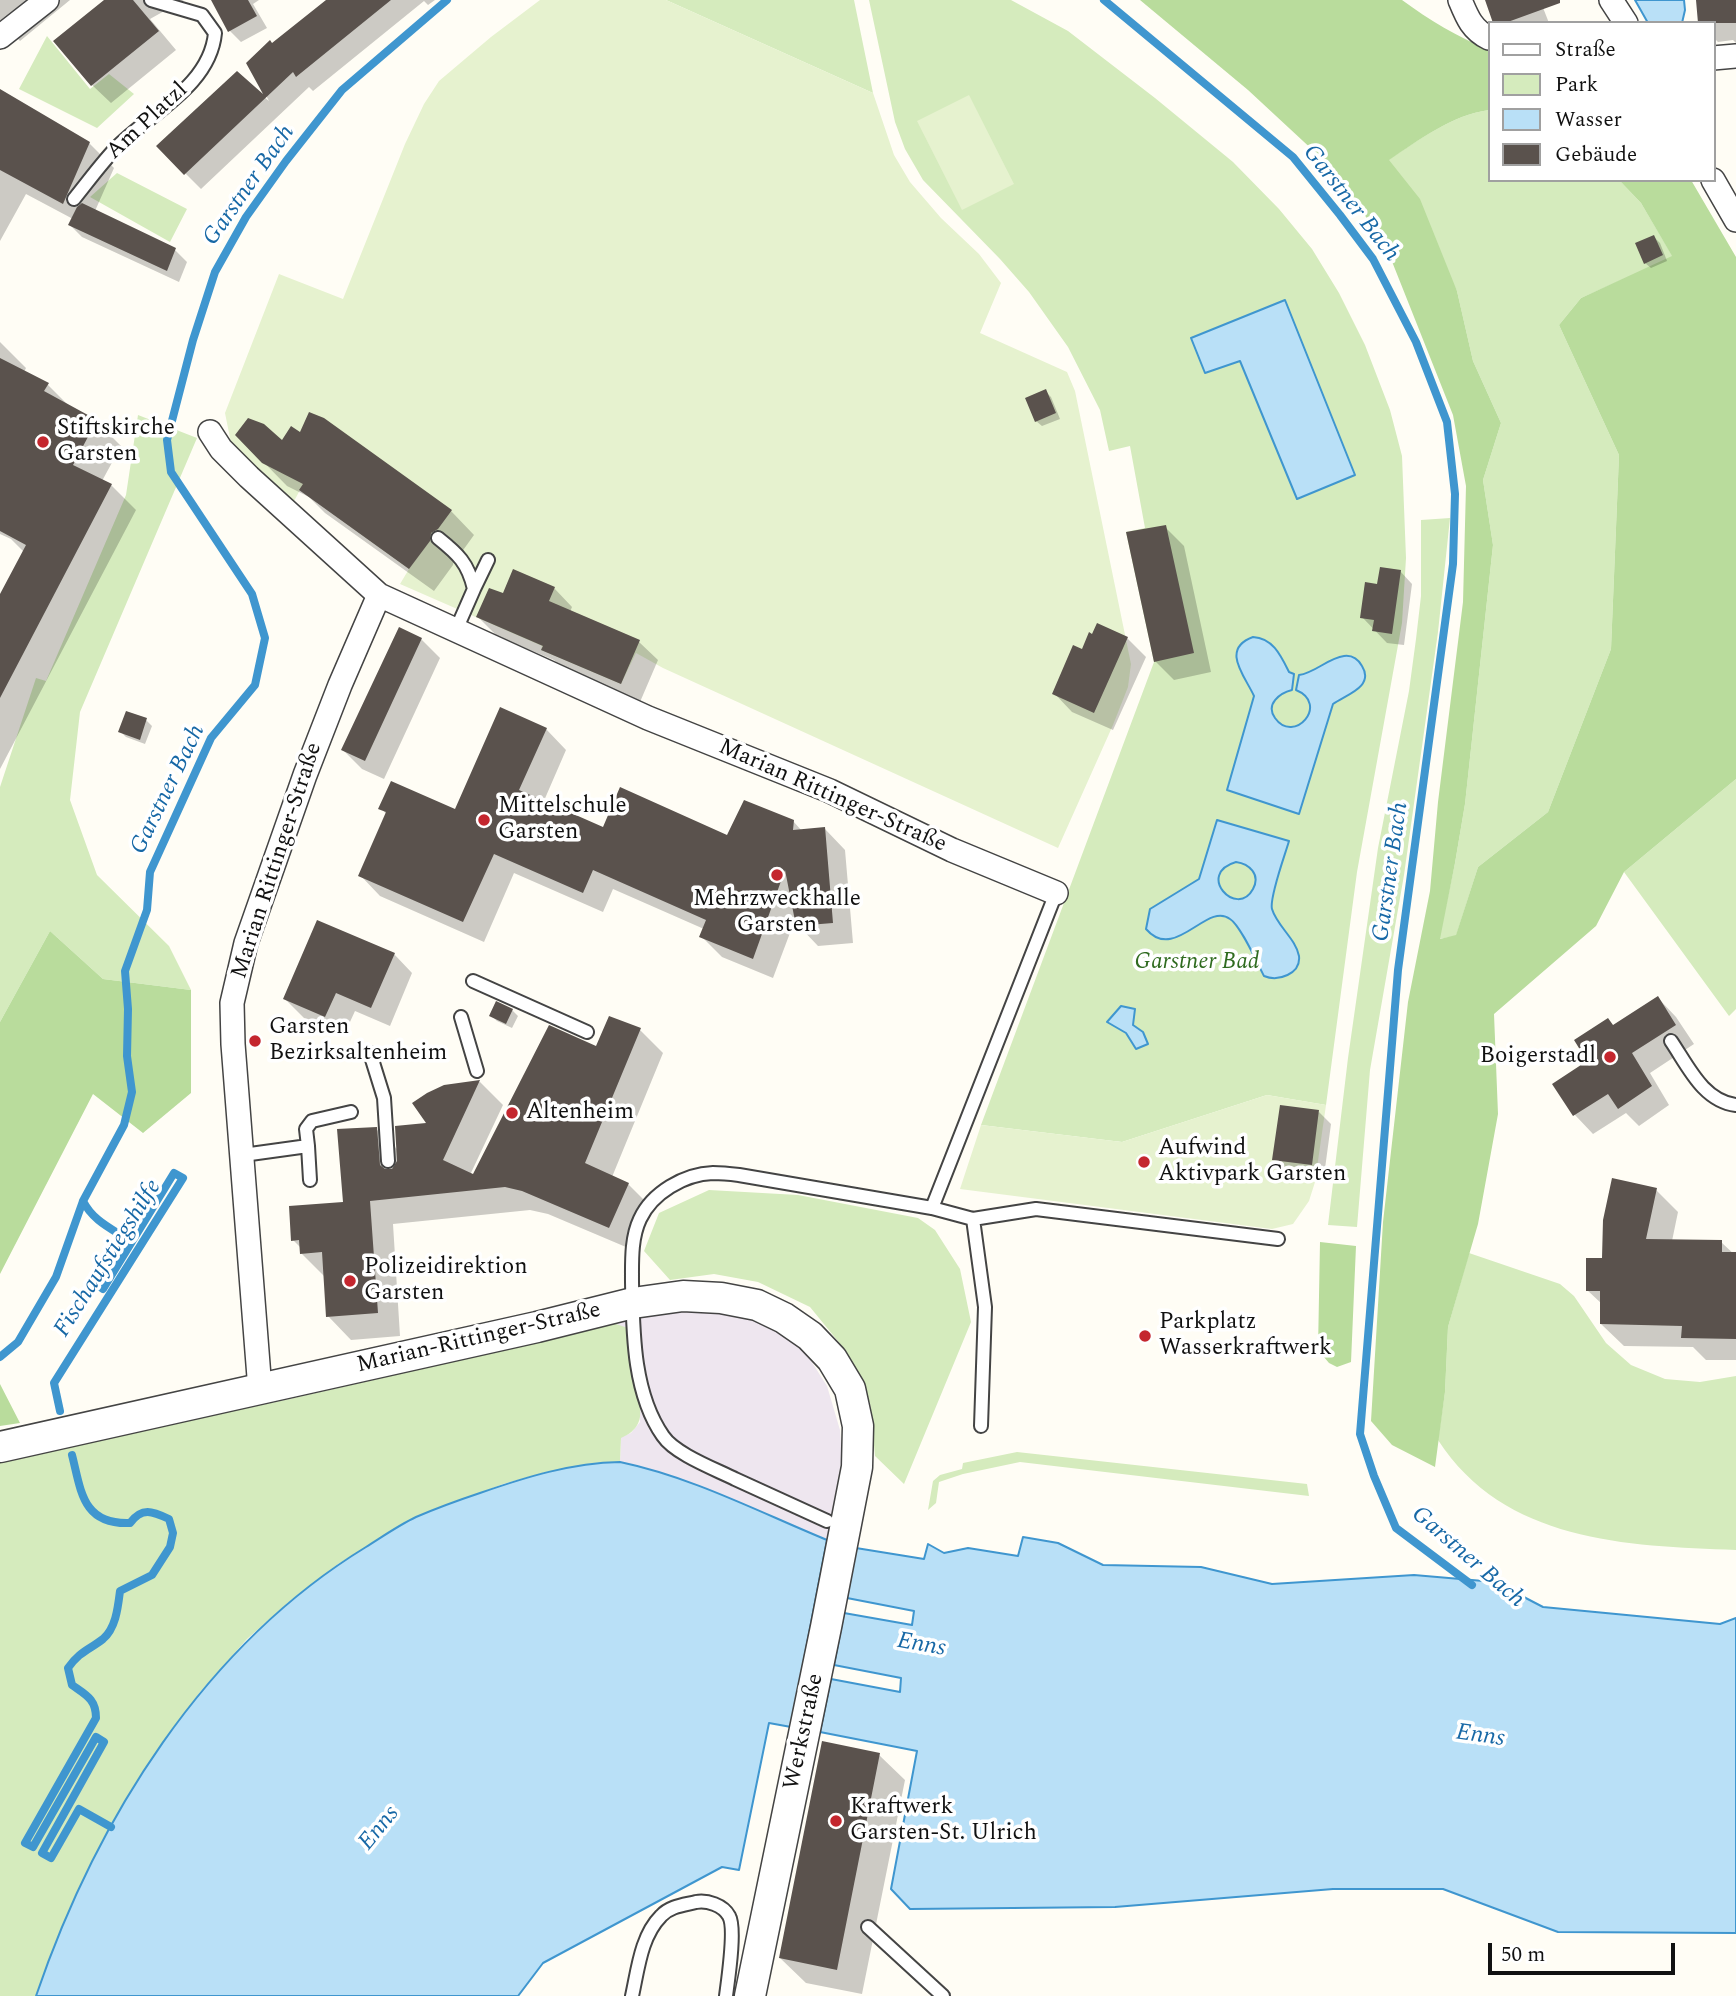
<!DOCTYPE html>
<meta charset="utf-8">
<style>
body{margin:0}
#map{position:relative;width:1736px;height:1996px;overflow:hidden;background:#fffdf5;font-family:Spectral,serif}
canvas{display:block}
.legend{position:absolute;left:1488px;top:21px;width:228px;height:161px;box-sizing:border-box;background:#fff;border:2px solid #a0a0a0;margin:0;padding:9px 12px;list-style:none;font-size:21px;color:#111}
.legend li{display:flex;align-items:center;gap:14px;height:35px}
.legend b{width:35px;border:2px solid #a0a0a0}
.scale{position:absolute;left:1488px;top:1943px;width:187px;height:32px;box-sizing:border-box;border:4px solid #111;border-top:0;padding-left:9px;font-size:21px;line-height:24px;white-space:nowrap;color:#111;-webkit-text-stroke:5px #fff;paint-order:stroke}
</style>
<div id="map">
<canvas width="1736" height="1996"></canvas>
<ul class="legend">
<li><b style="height:9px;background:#fff"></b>Straße</li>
<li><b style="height:19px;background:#d5ebbd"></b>Park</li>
<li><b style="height:19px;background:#b9e0f7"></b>Wasser</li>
<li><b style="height:19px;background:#5a524d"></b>Gebäude</li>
</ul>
<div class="scale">50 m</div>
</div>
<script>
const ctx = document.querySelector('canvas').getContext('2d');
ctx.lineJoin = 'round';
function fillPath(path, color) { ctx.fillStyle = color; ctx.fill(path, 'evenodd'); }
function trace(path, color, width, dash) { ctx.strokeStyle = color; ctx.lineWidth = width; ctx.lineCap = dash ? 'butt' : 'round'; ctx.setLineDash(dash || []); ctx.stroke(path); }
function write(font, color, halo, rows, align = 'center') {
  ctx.font = font + ' Spectral,serif'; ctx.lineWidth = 7; ctx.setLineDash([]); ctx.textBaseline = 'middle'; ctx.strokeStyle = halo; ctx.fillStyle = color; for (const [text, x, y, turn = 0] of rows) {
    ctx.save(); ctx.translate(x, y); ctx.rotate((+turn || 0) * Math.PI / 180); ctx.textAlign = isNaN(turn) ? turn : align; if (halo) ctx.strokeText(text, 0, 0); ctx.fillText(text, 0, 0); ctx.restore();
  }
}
fillPath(new Path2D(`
 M703,1310L751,1316L783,1330L806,1353L827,1386L840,1430L842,1457L827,1540L684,1481L647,1468L620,1462L621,1437L631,1433L640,1422L631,1365L632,1341L613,1323L651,1315Z`), '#eee6ef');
fillPath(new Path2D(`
 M666,0H854L873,93Z
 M869,0H1011L1068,31L1155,98L1233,162L1279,209L1312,249L1339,293L1365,345L1390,410L1402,456L1406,558L1402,623L1357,872L1326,1105L1267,1095L1122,1142L981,1125L1154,662L1126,532L1145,528L1130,446L1109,451L1100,410L1068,347L1029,292L1000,259L923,180L905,149L895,122Z
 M47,36L90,89L109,74L134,94L97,128L19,89Z
 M1489,110V180H1619L1641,203L1673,257L1581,298L1559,325L1619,455L1611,649L1548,812L1478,867L1456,936L1439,939L1455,863L1465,804L1493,545L1483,480L1501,423L1473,361L1457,291L1388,160C1419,140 1452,115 1489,110Z
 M117,173L187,209L170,242L90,197Z
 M138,415L197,438L80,712L70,800L97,875L169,946L191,990L103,979L50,931L0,1022V787L36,678L46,681L126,495Z
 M1450,518L1438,632L1404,875L1370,1070L1357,1227L1328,1225L1348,1058L1378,848L1409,691L1416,639L1421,596V520Z
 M1736,779V1009L1729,1016L1624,872Z
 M709,1190L798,1195L918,1218L935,1230L960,1269L971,1322L904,1484L875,1456L870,1403L846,1351L810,1307L758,1282L714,1274L670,1280L644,1251L659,1213Z
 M1469,1253L1560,1284L1574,1296L1606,1343L1631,1365L1665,1379L1700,1382L1736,1376V1550C1626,1546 1504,1542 1438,1440L1445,1392L1448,1327Z
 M613,1323L628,1328C634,1344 630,1349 631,1365C632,1392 657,1423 621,1438L620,1462L594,1463L546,1472L503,1484L414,1518L338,1564L291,1600L247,1639L200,1692L161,1746L111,1827L43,1977L36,1996H0V1458L276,1402L382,1378L541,1336Z
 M1017,1452L1307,1484L1309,1496L1020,1462L963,1474L939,1482L936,1503L928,1510L933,1481L940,1475L962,1469L963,1463Z`), '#d5ebbd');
fillPath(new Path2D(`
 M1140,0H1402C1429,20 1458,37 1489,50V110C1452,115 1419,140 1389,160L1420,199L1457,291L1473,361L1501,423L1483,480L1493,545L1465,804L1455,863L1440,939L1456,935L1478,867L1548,812L1611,649L1619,455L1559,325L1581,298L1672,256L1641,203L1619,180H1691L1736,257V779L1624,872L1596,926L1494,1014L1498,1114L1478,1224L1448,1327L1445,1392L1435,1467L1392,1445L1371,1421L1383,1222L1408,1002L1430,891L1438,802L1463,602L1466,486L1453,415L1391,259L1360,207L1317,154L1248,90Z
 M50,931L103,979L191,990V1093L143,1133L93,1094L0,1274V1022Z
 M1320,1242L1356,1246L1351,1362L1337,1367L1329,1363L1318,1350Z
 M0,1384L20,1423L0,1426Z`), '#b9dc9c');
fillPath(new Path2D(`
 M540,0H666L873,93L894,155L910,182L941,218L979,254L1001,283L980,333L1067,372L1075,391L1131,664L1128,687L1113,725L1058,848L663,668L636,653L621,684L541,650L542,646L400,584L409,569L300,490L293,503L231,443L225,413L279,274L343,299L405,144L424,104L439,81L491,37Z
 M969,95L1014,184L962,210L917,121Z
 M1267,1095L1326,1105L1315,1182L1309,1201L1293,1224L1272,1229L960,1189L981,1125L1122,1142Z`), '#e6f2cf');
const water = new Path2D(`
 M1635,0H1684L1685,10L1682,23H1648Z
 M1285,300L1355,475L1297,499L1240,361L1205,373L1191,338Z
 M1253,637C1273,638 1281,656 1289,672L1294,674L1292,690C1280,693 1265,704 1275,718C1294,745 1330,704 1296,690L1299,675C1315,673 1328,658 1344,656C1352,655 1358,659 1362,666C1375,687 1345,695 1333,704L1299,814L1227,790L1254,696C1245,676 1220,649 1253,637Z
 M1217,820L1289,841C1285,855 1269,898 1272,909C1277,926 1296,939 1299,956C1301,974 1278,982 1264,976C1257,963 1241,926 1230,919C1207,901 1175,963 1146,929L1150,909L1199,879ZM1236,862C1249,864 1261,874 1253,889C1237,919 1195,874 1236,862Z
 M1121,1006L1135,1009L1133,1025L1143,1032L1148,1044L1136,1049L1126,1033L1107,1022Z
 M620,1462C692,1477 759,1512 827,1540L791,1727L769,1723L739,1870L722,1867L543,1963L518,1996H36C96,1820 204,1646 366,1547C382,1537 399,1525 416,1517C437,1508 459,1500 480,1493C526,1477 571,1463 620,1462Z
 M1023,1537L1058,1543L1103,1565L1201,1567L1272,1584L1414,1575L1495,1582L1543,1607L1720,1624L1736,1618V1933L1558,1932L1443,1889H1333L1115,1907L910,1909L891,1889L917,1751L820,1732L831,1679L900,1692L901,1678L834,1665L844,1613L912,1625L914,1611L847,1598L856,1548L924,1559L928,1544L944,1553L968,1548L1018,1556Z`);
fillPath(water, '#b9e0f7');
trace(water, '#3f96cf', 2);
fillPath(new Path2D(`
 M0,0H70L20,41L0,20Z
 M106,0H184L150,19L176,50L111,103L92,85Z
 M213,0H259L253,4L267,28L241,42L230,31Z
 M329,0H435L428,5L424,1L313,91L309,87L201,189L158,146L237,74L269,101L248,63Z
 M1487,0H1540L1549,23H1495Z
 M1697,0H1736V43L1733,40L1718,42L1713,37V23Z
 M0,97L89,143L114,168L95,211L175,250L187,262L179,282L82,237L70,225L73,219L26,194L0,241Z
 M1654,237L1660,243L1667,261L1651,268L1645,263Z
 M0,342L26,368L24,372L48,385L70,407L96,421L121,446L102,481L111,485L136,510L0,769V598L24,552L11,539L0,534Z
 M1045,391L1051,397L1060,419L1042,426L1036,421Z
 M301,434L451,511L474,535L461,553L454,557L453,565L434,591L325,513L309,497L287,486L237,435L282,442Z
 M1165,527L1184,546L1211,672L1174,680L1155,661Z
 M1400,571L1412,584L1404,645L1387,643L1362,617L1379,586Z
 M554,588L572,607L570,612L639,642L658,660L640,702L562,668L554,660L497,636L478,617Z
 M1127,638L1146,657L1113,730L1072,712L1054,693L1083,651Z
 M421,639L440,658L384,779L362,769L343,750Z
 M127,713L146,720L152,726L145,744L126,737L121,732Z
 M546,729L566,750L543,803L604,829L728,837L793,821L802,831L825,829L845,850L853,943L818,946L798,925L796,917L773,978L722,957L701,936L704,929L613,889L603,912L514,873L484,942L380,896L360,875L387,815L381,808L456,811Z
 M394,954L412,973L390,1026L355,1011L344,1035L304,1018L285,999Z
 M1658,998L1676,1017L1694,1044L1650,1073L1669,1105L1639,1126L1626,1113L1593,1134L1575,1115L1555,1084L1590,1062L1614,1027Z
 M512,1010L518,1016L512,1028L497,1021L491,1015Z
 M640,1030L663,1053L612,1177L628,1184L651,1207L633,1250L548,1214L530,1210L393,1224L400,1336L351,1340L328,1316L325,1277L301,1253V1248L293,1240L344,1204L376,1129L398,1150L429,1125L444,1087L480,1082L503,1105L470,1175L474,1177L596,1049Z
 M1319,1112L1331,1124L1324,1176L1286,1171L1274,1159Z
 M1656,1190L1678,1212L1672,1241L1721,1242L1736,1256V1360H1706L1693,1347L1624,1346L1601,1324L1602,1304L1587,1290L1604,1259Z
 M879,1755L905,1780L862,1994L806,1983L780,1958Z`), '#0003');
trace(new Path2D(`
 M1104,0L1293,157L1340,215L1373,259L1416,342L1447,422L1455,494L1453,564L1398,970L1360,1434L1374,1476L1396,1528L1472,1585
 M0,1357L18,1342L56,1277L83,1201L124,1125L132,1092L127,1056L128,1009L125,971L147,910L150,872L211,738L255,685L265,638L252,594L171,472L167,440L193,340L215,272L246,217L286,161L342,90L447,0
 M60,1411L54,1383L183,1178L174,1173L103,1289L96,1284L124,1237C108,1227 92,1219 83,1201
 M72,1455C81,1490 82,1525 130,1523C142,1507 152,1511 169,1519L173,1533L170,1547L152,1575L120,1591C118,1607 116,1628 103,1639C89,1650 80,1651 68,1668L72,1685C86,1695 96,1699 96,1718L25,1843L33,1847L96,1737L104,1742L42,1853L51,1858L79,1809L111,1827`), '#3f96cf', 8);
fillPath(new Path2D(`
 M104,0H133L159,31L91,86L53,41Z
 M211,0H248L257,16L228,32Z
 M326,0H391L296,77L293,72L184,175L156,146L237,71L263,94L246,63L270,40L272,43Z
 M1485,0H1560V3L1505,23H1493Z
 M1696,0H1736V23H1698Z
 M0,89L90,142L63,204L0,170Z
 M82,203L176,248L167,271L68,225L77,207Z
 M1654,235L1663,255L1644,264L1635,243Z
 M0,358L49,383L44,391L97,420L73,465L112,484L0,698V594L26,545L0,531Z
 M1046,389L1056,413L1035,422L1025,398Z
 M309,412L324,418L452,510L438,529L431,533L430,541L409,569L299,490L303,484L262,463L235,435L248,418L264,424L282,440L291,426L300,432Z
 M1166,525L1194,653L1154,662L1126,532Z
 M1380,567L1401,570L1392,634L1372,631L1374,620L1360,618L1365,582L1377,584Z
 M513,569L555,587L549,601L640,640L621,684L541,650L543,646L476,617L489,588L503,593Z
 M1097,623L1128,637L1094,713L1052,694L1073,645L1082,649L1089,632L1092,634Z
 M399,627L422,638L365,761L341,750Z
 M500,707L547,728L519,790L603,827L620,787L727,835L744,800L794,820L793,830L825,827L833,923L796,926L785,870L753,959L699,937L706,920L593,870L583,893L494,854L463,922L358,876L386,812L378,809L391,781L455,809Z
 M126,711L147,718L140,740L118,732Z
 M317,920L395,953L371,1008L336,993L325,1017L283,999Z
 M1658,996L1676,1025L1632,1053L1652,1086L1618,1109L1608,1094L1573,1116L1552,1084L1587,1061L1574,1040L1608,1018L1613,1025Z
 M496,1001L513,1009L506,1024L489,1016Z
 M609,1016L641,1028L585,1163L629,1183L609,1228L522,1191L505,1187L370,1201L378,1313L326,1317L322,1252L300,1254L299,1240L291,1241L289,1206L343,1202L337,1129L377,1127L380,1165L385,1169H392L397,1161L395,1126L426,1123L412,1103L427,1093L444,1085L480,1080L443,1160L473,1174L549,1025L596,1046Z
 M1280,1105L1319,1110L1312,1165L1272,1160Z
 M1612,1178L1657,1188L1646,1239L1722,1240V1252H1736V1339L1681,1338L1682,1326L1600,1324V1291H1586V1258H1602L1603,1220Z
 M822,1741L880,1753L837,1970L779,1958Z`), '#5a524d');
const service = new Path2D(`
 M74,199C87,183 100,165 115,149C148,114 210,87 215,33L202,15L151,0
 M438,538C458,554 468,563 474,589L456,630
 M474,589L488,560
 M473,981L587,1032
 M461,1017L477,1071
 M1671,1041C1688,1066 1703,1101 1736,1105
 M370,1053L384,1098L388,1161
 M308,1146L310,1180
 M243,1155L308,1146L306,1129L312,1121L351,1112
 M932,1208L1056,893
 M973,1219L985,1307L981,1426
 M827,1521C796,1507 766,1493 735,1479C715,1469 675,1454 663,1436C633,1393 633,1332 632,1282C632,1261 631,1238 640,1219C652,1193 684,1174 713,1173C721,1173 731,1174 739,1175L932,1208L973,1219L1036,1209L1278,1239
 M868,1927L943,1996
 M632,1996C638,1969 641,1936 661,1916C670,1906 684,1905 696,1902C707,1900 723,1905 729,1916C736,1928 728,1980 726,1996`);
const minor = new Path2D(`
 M1460,0C1467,17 1472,30 1489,38
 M1611,0L1626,23
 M0,37L47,0
 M1713,58L1736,56
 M1713,180L1736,220
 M210,432L221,449L249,477L379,595L648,718L830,791L952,850L1056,893
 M260,1390L233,1044L232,1003L246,943L305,775L340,685L379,595`);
const tertiary = new Path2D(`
 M0,1447L537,1327L633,1303L683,1296L721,1298L757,1305L784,1318L810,1336L832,1359L850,1389L858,1426L857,1467L826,1627L750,1996`);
trace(service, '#444', 16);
trace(minor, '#444', 26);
trace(tertiary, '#444', 33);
trace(service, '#fff', 12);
trace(minor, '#fff', 23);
trace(tertiary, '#fff', 30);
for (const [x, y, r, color] of [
 [43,442,7,"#c4262e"],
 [484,820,7,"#c4262e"],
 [777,875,7,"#c4262e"],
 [255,1041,7,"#c4262e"],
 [1610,1057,7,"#c4262e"],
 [512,1113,7,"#c4262e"],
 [1144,1162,7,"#c4262e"],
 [350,1281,7,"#c4262e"],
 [1145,1336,7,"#c4262e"],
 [836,1821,7,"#c4262e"]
]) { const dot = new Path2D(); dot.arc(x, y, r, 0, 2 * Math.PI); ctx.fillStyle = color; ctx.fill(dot); trace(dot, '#fff', 2.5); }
write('23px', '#111', '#fff', [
 ["Am Platzl",148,122,-43],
 ["Marian Rittinger-Straße",832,797,24],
 ["Marian Rittinger-Straße",278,861,-72],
 ["Marian-Rittinger-Straße",479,1339,-13],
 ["Werkstraße",805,1732,-78]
]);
write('23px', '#111', '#fff', [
 ["Stiftskirche",57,429],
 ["Garsten",57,455],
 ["Mittelschule",498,807],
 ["Garsten",498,833],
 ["Mehrzweckhalle",777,900,"center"],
 ["Garsten",777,926,"center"],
 ["Garsten",269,1028],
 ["Bezirksaltenheim",269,1054],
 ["Boigerstadl",1596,1057,"right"],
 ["Altenheim",526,1113],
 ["Aufwind",1158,1149],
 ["Aktivpark Garsten",1158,1175],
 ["Polizeidirektion",364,1268],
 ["Garsten",364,1294],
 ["Parkplatz",1159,1323],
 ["Wasserkraftwerk",1159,1349],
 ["Kraftwerk",850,1808],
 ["Garsten-St. Ulrich",850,1834]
], 'left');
write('italic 23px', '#2f6b1f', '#fff', [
 ["Garstner Bad",1197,963]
]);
write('italic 24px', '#1768a6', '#fff', [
 ["Garstner Bach",250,186,-55],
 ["Garstner Bach",1350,204,52],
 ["Garstner Bach",169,790,-64],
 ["Garstner Bach",1392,872,-82],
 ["Fischaufstiegshilfe",109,1259,-58],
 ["Garstner Bach",1467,1558,41],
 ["Enns",921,1646,10],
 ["Enns",1480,1737,8],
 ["Enns",380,1829,-51]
]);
</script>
